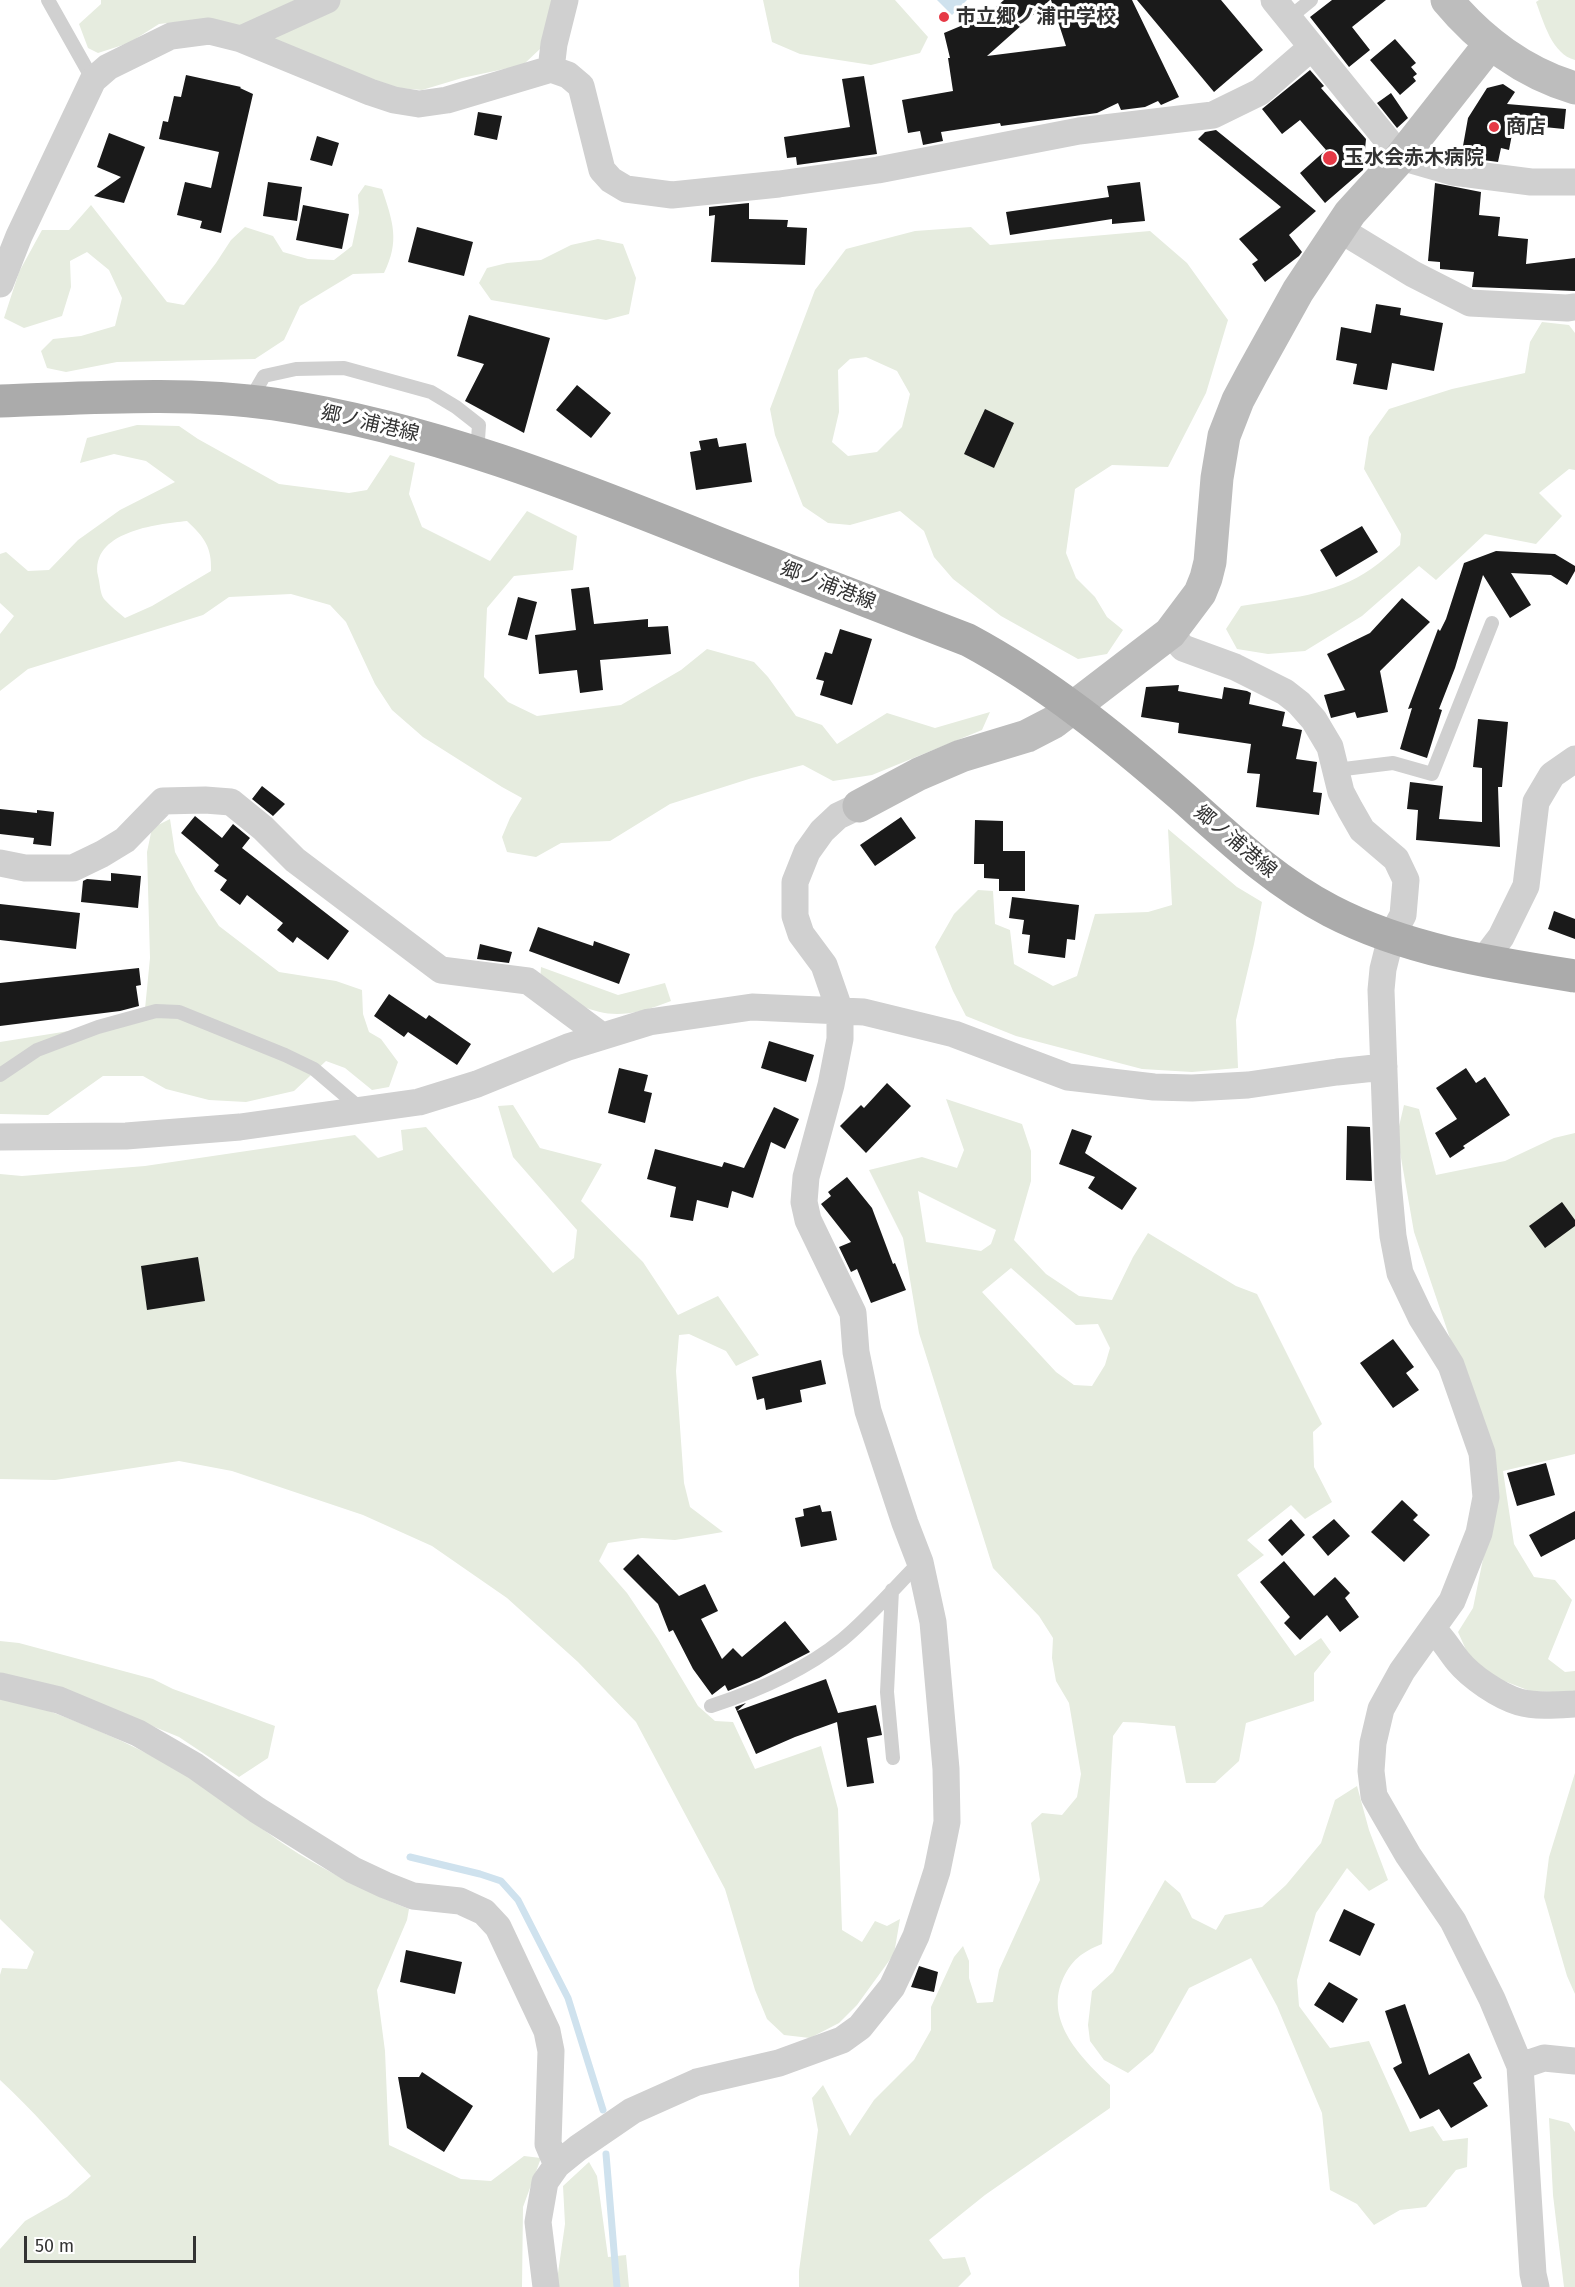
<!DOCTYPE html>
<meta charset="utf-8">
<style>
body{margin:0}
#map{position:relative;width:1575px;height:2287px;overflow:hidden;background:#fff;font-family:"Fira Sans",sans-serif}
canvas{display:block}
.scale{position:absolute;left:24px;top:2236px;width:172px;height:27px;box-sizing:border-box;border:3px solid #333;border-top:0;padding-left:8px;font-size:18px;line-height:21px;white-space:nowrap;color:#333;-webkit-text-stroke:4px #fff;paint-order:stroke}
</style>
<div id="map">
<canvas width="1575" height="2287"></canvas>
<div class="scale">50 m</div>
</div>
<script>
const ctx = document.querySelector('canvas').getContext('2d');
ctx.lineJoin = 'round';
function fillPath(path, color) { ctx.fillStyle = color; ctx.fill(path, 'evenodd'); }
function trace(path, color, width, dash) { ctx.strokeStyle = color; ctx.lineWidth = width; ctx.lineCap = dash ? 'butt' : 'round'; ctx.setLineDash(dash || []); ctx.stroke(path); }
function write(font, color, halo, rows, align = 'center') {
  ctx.font = font + ' "Fira Sans","Noto Sans JP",sans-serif'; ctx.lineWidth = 6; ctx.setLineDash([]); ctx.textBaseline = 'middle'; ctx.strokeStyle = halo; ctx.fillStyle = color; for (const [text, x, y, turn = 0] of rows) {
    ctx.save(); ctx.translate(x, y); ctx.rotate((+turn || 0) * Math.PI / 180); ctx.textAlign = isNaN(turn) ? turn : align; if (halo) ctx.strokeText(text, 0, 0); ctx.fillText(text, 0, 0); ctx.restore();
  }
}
fillPath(new Path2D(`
 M101,0H555L541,48L523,65L462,78L422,90L385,87L203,19L159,24L129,43L98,53L88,48L79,24L101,4Z
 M763,0H895L928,37L920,53L871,65L800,54L772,42Z
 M1539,0H1575V60C1552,54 1544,23 1536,2Z
 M365,185L382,189C393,222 400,241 384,273L353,274L300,306L284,340L255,359L117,362L66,372L47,368L41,351L53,339L81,336L115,326L122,298L109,270L87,252L70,261L71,287L62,316L24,328L4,318L19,272L42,230H69L91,205L167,302L184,305L216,263L231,240L245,227L273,236L283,252L308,259L334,260L352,246L359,213L358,195Z
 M971,227L990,245L1150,231L1187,263L1228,320L1206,393L1168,467L1112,465L1075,489L1066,553L1076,578L1095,597L1107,617L1123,630L1107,654L1078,659L1001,616L953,579L934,557L924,531L900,511L850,525L828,523L803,506L775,435L770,409L815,290L846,249L915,231ZM866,357L897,371L910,394L902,427L877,452L848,456L832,442L839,412L838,370L850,359Z
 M598,239L623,244L636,278L629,314L606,320L491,300L479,283L487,268L507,263L541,260L571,245Z
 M1542,322L1569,325L1575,333V470L1569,469L1539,493L1562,516L1536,544L1485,534L1436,580L1419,566L1362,616L1305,651L1268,654L1237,649L1226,629L1241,606C1284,599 1335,595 1371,569C1381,562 1391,553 1400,545L1401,534L1364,469L1369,437L1389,409L1452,389L1525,373L1530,342Z
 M137,425L179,426L198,439L279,484L349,493L367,490L390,455L415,463L409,494L422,527L490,561L527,511L577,536L573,570L514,576L487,608L484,677L508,702L537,716L621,705L681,670L707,649L754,662L768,677L796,716L822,725L837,744L887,713L935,728L990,712L982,730L872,775L833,781L803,765L752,778L670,804L610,841L561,843L536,857L507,852L502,837L510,818L522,798L502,787L423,737L392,710L375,684L346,622L330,605L291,594L229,597L203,615L28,669L0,691V634L14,616L0,603V554L6,552L28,571L49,570L78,540L120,510L175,482L146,461L114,454L80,463L87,438ZM187,521C204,537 212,547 211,571L152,606L125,618C118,612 110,606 104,599C100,594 100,583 98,576C90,532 156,524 187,521Z
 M170,819L175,852L196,891L219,926L279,972L336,981L362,990L363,1014L369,1032L381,1039L398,1062L389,1087L372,1090L345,1068L326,1061L294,1091L246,1102L209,1100L166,1089L143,1076H103L48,1115L0,1114V1042L144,1019L150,958L147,852L152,828Z
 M1168,829L1237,887L1262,902L1254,944L1236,1020L1238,1068L1192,1072L1142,1069L1016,1036L966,1016L953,991L935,947L954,914L978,890L993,891L995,924L1010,930L1014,964L1053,986L1077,976L1095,914L1148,912L1172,905Z
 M541,967L618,995L665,983L671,1001C611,1025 591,1014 540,982Z
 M946,1099L1022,1124L1031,1151V1181L1014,1240L1046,1274L1079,1296L1112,1300L1133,1257L1148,1233L1236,1286L1257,1294L1322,1424L1313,1432L1314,1467L1332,1502L1305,1519L1291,1505L1247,1540L1264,1555L1237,1575L1295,1656L1321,1638L1331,1652L1314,1673V1701L1246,1723L1239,1761L1215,1783H1186L1175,1726C1157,1725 1141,1722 1123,1722L1113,1736L1102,1944C1082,1952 1071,1960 1062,1981C1045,2022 1082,2059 1110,2085V2108L985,2195L929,2240L943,2259L965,2257L971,2274L958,2287H799V2271L818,2130L812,2098L823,2085L850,2136L874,2100L914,2060L931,2030V2007L954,1957L963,1946L969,1961V1978L977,2003L993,2002L999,1970L1040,1880L1031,1823L1042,1813L1062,1815L1077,1797L1081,1774L1069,1703L1056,1681L1052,1658L1053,1638L1039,1616L993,1568L919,1333L903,1238L869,1170L922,1157L957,1168L964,1150ZM918,1191L996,1230L991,1244L981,1251L926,1242ZM1011,1268L1076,1325L1098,1324L1110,1348L1105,1365L1092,1386L1074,1385L1056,1372L982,1292Z
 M513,1105L540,1148L602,1164L581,1201L643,1262L678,1315L718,1296L759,1355L736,1366L726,1351L689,1334L679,1335L676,1371L684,1483L690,1507L723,1532L675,1540L642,1538L608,1543L599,1561L627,1593L658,1639L698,1706L715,1721L733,1722L755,1769L821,1746L838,1809L842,1930L862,1942L875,1921L887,1926L900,1919L894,1954L857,2005L839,2023L810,2038L784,2035L767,2019L755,1990L725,1889L636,1722L578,1662L507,1598L432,1546L363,1515L232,1471L179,1461L55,1480L0,1479V1174L22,1176L145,1166L355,1135L378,1158L403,1150L401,1130L426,1127L553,1273L574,1258L577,1230L513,1157L498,1106Z
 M1404,1105L1419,1109L1436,1175L1505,1161L1554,1138L1575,1133V1454L1503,1471L1514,1544L1534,1577L1555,1580L1572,1600L1548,1659L1565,1672L1575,1671V1693L1530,1691L1499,1679L1471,1661L1458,1632L1473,1608L1492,1515L1457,1359L1414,1232L1397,1135Z
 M0,1641L19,1643L153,1679L173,1689L275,1726L268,1758L239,1777L179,1737L123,1714L0,1678Z
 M0,1693C54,1712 109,1733 160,1760C209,1786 252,1824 299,1854C334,1875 371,1894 409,1909L407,1920L377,1990L385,2051L389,2145L461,2179L491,2181L524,2156L541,2158L523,2207L522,2287H0V2249L25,2221L67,2197L91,2176C61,2144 33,2110 0,2080V1975L2,1968L27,1969L34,1952L0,1919Z
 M1575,1773V1994L1567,1976L1544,1897L1549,1857Z
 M1357,1786L1369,1830L1388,1880L1369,1891L1347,1868L1316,1913L1297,1980L1299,2006L1330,2048L1369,2041L1410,2132L1433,2126L1443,2141L1468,2138L1467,2167L1456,2170L1426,2207L1400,2210L1374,2225L1357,2204L1330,2190L1322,2113L1277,2006L1251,1958L1189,1988L1153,2052L1128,2073L1104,2060L1090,2041L1088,2025L1092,1991L1113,1972L1165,1880L1180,1893L1192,1918L1216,1930L1225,1915L1262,1907L1286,1885L1321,1843L1335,1800Z
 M1549,2118L1569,2123L1575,2132V2287H1564L1553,2195Z
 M589,2162L597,2176L608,2257L626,2255L629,2287H556L565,2224L563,2186Z`), '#e6ecdf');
fillPath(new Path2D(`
 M937,0H967L952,15Z`), '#cfe2ee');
trace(new Path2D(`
 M410,1857L480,1874L501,1881L518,1900L568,1998L603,2110
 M606,2154L617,2287`), '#cfe2ee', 7);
fillPath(new Path2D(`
 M1004,0H1050L987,56L1066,46L1051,0H1132L1179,97L1161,105L1158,101L1145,107L1121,110L1118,103L1097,113L1001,126L1000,123L941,132L943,141L923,145L920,131L908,133L902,100L953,91L948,58H950L944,33L987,15Z
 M1137,0H1221L1263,50L1214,92Z
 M1332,0H1386L1352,27L1370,50L1349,67L1310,17Z
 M1395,39L1416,63L1411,67L1417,74L1413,77L1416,81L1400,95L1370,60Z
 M1310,70L1324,86L1321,88L1366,139L1363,170L1325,203L1300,173L1326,150L1300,120L1282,134L1262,109Z
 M186,75L241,87L240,88L253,94L221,233L200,228L202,221L177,215L185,182L211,188L219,152L159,139L163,121L168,122L174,96L181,97Z
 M864,76L877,154L797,165L796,157L787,158L784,137L850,127L842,79Z
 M1503,84L1515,92L1507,104L1566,109L1564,129L1514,124L1509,150L1501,148L1498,162L1461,157L1468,118L1487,88Z
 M1391,93L1408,118L1397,128L1377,103Z
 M478,112L502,116L497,140L474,135Z
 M1216,130L1316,211L1289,235L1302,252L1299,256L1265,282L1252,264L1258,260L1239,239L1281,207L1198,139L1205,132Z
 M109,133L145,147L124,203L94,196L121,177L97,167Z
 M317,136L339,143L332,166L310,160Z
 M268,182L302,187L297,221L263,216Z
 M1140,182L1145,221L1112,224V219L1010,235L1006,212L1109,197L1107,186Z
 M1435,183L1481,192L1479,215L1500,217L1498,236L1528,239L1526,264L1575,258V291L1474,287H1472L1474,272L1440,269V262L1428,261Z
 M749,203V219L788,220L787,227L807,228L805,265L711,262L715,215L709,216V207Z
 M303,205L349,214L342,249L296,240Z
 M417,227L473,242L464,276L408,262Z
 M1376,304L1401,308L1400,315L1443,323L1434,371L1392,363L1387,390L1353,384L1357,364L1336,360L1341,327L1371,333Z
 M469,315L550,338L524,433L465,401L484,364L457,356Z
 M577,385L611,413L591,438L556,410Z
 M985,409L1014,423L994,468L964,454Z
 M717,438L719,447L746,443L752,482L696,490L690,452L701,450L699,441Z
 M1362,526L1378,552L1336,577L1320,550Z
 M1496,551L1555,554L1575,566V571L1567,585L1551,575L1511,573L1531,605L1510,618L1483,575L1455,668L1439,709L1442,710L1427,758L1400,749L1412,708L1408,709L1438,629L1440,631L1446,619L1464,563Z
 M589,587L594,624L648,619V627L668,626L671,654L600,660L603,690L580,693L577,670L539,674L535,635L576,630L571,589Z
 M518,597L537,602L527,640L508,635Z
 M1402,598L1430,622L1380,671L1388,712L1357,718L1355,712L1331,718L1324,695L1345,690L1327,654L1370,633Z
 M840,629L872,639L852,705L820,695L824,681L816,679L825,652L832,654Z
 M1179,685L1178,691L1222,699L1224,687L1247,691L1251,693L1249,704L1285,712L1282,726L1302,730L1296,759L1317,762L1313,792L1322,793L1319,815L1256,807L1260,774L1247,773L1251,744L1178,733L1179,723L1141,717L1146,687Z
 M1478,719L1508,722L1502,787H1498L1500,847L1416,840L1418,810L1407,809L1410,782L1443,786L1439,819L1482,822V768L1473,767Z
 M262,786L285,804L273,816L252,799Z
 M0,809L37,813V810L54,812L51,846L33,844L34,838L0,834Z
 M195,816L222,838L233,824L250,838L242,848L349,931L328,960L297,937L293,943L277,930L283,923L247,895L240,905L220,890L227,880L214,871L219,865L181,833Z
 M901,817L916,838L875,866L860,845Z
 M975,820L1003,821V851H1025V891H999V879L984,878V864H974Z
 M111,873L141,876L138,908L81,902L83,881L87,879L111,881Z
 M1012,897L1079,905L1075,940L1067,939L1065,958L1028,953L1030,935L1022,934L1024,920L1009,918Z
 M0,904L80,913L76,949L0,940Z
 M1554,911L1575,919V939L1548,929Z
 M538,927L593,946L594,941L630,954L619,984L529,951Z
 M480,944L512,952L509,963L477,959Z
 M139,968L141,985L136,986L139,1006L120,1011L0,1026V983Z
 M389,994L426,1019L429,1015L471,1044L457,1065L408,1032L404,1037L374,1016Z
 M769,1041L814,1055L806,1082L761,1068Z
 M619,1068L648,1075L644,1091L652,1093L645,1123L608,1113Z
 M1466,1068L1476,1083L1485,1077L1510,1115L1463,1146L1465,1148L1450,1158L1435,1133L1457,1119L1436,1088Z
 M887,1083L911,1106L866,1153L840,1126L861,1105L864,1108Z
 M774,1107L799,1119L785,1149L771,1142L753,1198L732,1191L728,1208L697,1200L693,1221L670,1217L676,1187L647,1179L655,1149L722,1167L724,1162L744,1168Z
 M1347,1126L1370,1127L1372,1181L1346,1180Z
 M1072,1129L1092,1136L1085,1153L1137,1188L1122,1210L1088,1188L1095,1177L1059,1164Z
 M847,1177L872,1208L893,1264L895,1263L906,1290L871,1303L857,1269L851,1272L839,1247L851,1242L821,1204L831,1196L828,1192Z
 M1562,1202L1575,1220V1226L1545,1248L1529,1226Z
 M198,1257L205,1301L147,1310L141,1266Z
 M1393,1339L1414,1367L1406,1373L1419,1390L1393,1408L1360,1363Z
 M821,1360L826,1384L800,1390L802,1402L766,1410L764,1398L757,1400L752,1377Z
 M1546,1463L1555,1495L1517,1506L1507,1473Z
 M1402,1500L1418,1515L1413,1520L1430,1535L1404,1562L1371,1532Z
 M820,1505L822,1512L831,1511L837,1540L801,1547L795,1518L804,1516L803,1509Z
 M1575,1511V1539L1541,1557L1529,1535Z
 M1291,1519L1305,1535L1282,1556L1268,1540Z
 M1334,1519L1350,1536L1328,1556L1312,1537Z
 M638,1554L679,1596L705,1584L718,1611L701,1619L722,1659L733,1648L742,1657L785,1621L810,1652L759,1678L728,1691L725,1685L712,1695L693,1669L673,1630L669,1632L658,1604L623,1569Z
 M1284,1561L1314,1596L1335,1577L1350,1593L1345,1598L1359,1617L1340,1632L1327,1615L1300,1640L1284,1623L1290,1617L1260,1582Z
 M826,1679L838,1713L876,1705L882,1735L867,1738L874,1783L847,1787L837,1722L795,1737L756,1754L735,1707L746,1703L737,1711Z
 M1344,1909L1375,1924L1360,1956L1329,1941Z
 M406,1950L462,1962L455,1994L400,1982Z
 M919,1966L938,1972L934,1992L911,1987Z
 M1329,1982L1358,1999L1343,2023L1314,2005Z
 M1405,2004L1429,2075L1469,2053L1482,2078L1473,2083L1488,2106L1451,2128L1439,2109L1420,2119L1393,2068L1402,2063L1385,2011Z
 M422,2072L473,2106L444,2152L407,2128L398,2077H419Z`), '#1a1a1a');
trace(new Path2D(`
 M48,0L93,80
 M1289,18L1311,0
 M250,400L264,376L296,369L344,368L431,392L456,407L479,425L477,454
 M1336,770L1393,763L1432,774L1492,623
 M0,1075L37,1050L98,1027L156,1011L179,1012L285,1055L314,1069L361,1109
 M892,1590L887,1692L893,1758
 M711,1706C757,1691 805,1670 842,1640C870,1617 895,1587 920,1562`), '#d0d0d0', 14);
trace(new Path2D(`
 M1274,0L1401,157L1453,172L1531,182H1575
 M241,39L327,0
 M551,69L554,44L565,0
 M1339,229L1413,274L1470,303L1567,308L1575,307
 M0,284L19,236L93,80L108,67L171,36L209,31L241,39L370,92L394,100L419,104L447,100L551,69L568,75L581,86L602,170L611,180L626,189L672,195L779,184L878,170L1079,131L1213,115L1260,92L1312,47
 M1170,633L1183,648L1235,667L1285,692L1299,703L1314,720L1330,747L1341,792L1350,809L1362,830L1396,859L1406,880L1403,915L1391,937L1383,969L1381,990L1388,1182L1393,1236L1400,1273L1421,1317L1451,1365L1482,1453L1486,1497L1479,1533L1452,1601L1402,1671L1381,1709L1373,1743L1371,1771L1374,1796L1408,1855L1453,1921L1492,1999L1520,2066L1533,2274L1536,2287
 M0,863L25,868H73L102,854L125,840L163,801L205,800L231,802L263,828L295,860L441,970L528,981L602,1036
 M1482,962L1501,937L1526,886L1536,802L1552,775L1575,759
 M0,1137L126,1136L240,1127L419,1102L477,1084L568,1047L649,1022L752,1007L864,1012L954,1034L1068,1077L1154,1087L1192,1088L1248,1085L1337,1072L1384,1067
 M1432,1629C1443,1638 1449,1650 1458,1661C1471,1677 1499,1696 1519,1702C1536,1707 1558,1705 1575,1704
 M0,1686L59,1700L138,1733L195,1766L257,1810L353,1870L385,1885L413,1896L460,1901L484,1912L498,1927L547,2031L551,2051L548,2144L557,2165
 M1520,2066L1544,2058L1575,2061
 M546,2287L538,2222L545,2182L557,2165L578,2148L632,2111L697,2082L779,2063L842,2040L860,2027L892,1987L916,1936L937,1871L947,1822L946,1769L933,1622L920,1562L905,1523L868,1411L856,1352L853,1313L808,1220L804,1202L806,1177L831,1085L840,1039V1011L824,965L801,934L795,916V882L807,852L822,831L838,816L859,806`), '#d0d0d0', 27);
trace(new Path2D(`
 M1447,0C1480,40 1524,73 1575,88
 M859,806L919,774L961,756L1027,736L1054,722L1170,633L1200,593L1206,578L1210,562L1217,478L1224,436L1238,400L1253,372L1298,291L1350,213L1401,157L1490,44`), '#bdbdbd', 33);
trace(new Path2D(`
 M0,401C91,398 183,391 274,404C428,427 574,485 718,543C801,576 885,608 968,640C1048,683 1116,739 1184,798C1230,839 1275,882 1331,911C1406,950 1492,963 1575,976`), '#ababab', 33);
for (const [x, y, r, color] of [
 [944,17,6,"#e63946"],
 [1494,127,6,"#e63946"],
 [1330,158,8,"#e63946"]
]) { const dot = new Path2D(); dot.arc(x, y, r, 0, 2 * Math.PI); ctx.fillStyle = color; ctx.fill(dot); trace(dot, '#fff', 2); }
write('bold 20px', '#333', '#fff', [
 ["市立郷ノ浦中学校",956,17],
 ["商店",1506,127],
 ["玉水会赤木病院",1344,158]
], 'left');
write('20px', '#333', '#fff', [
 ["郷ノ浦港線",370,424,13],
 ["郷ノ浦港線",828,586,21],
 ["郷ノ浦港線",1235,842,40]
]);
</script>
